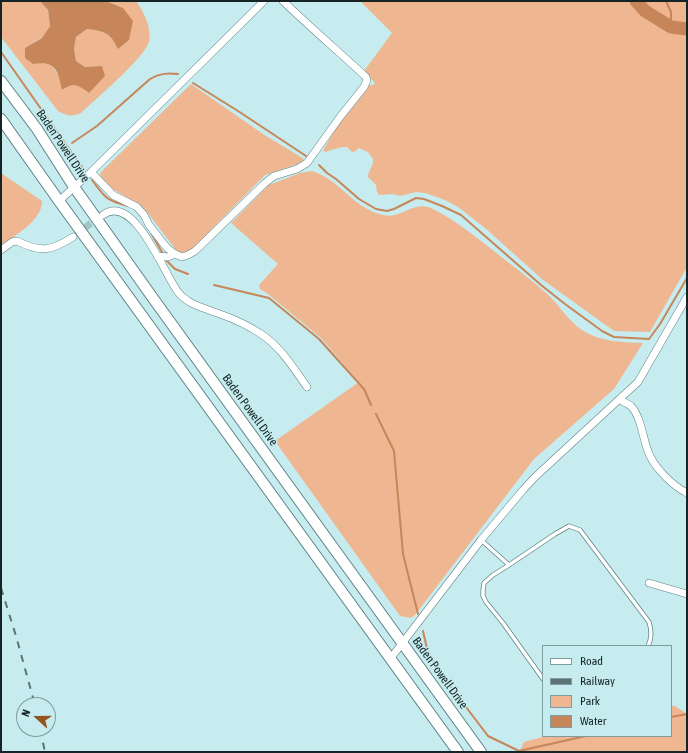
<!DOCTYPE html>
<style>
body{margin:0}
#map{position:relative;width:688px;height:753px;overflow:hidden;background:#c6ecef;font-family:"Asap Condensed",sans-serif}
canvas{display:block}
.frame{position:absolute;inset:0;border:2px solid #162426;pointer-events:none}
.legend{position:absolute;left:542px;top:645px;width:130px;height:92px;box-sizing:border-box;background:#c6ecef;border:1px solid #809c9f;margin:0;padding:5px 7px;list-style:none;font-size:12px;color:#162426}
.legend li{display:flex;align-items:center;gap:8px;height:20px}
.legend b{width:20px;border:1px solid #809c9f}
.north{position:absolute;left:16px;top:697px;width:40px;height:40px;box-sizing:border-box;background:#c6ecef;border:1px solid #809c9f;border-radius:50%;rotate:291deg;font-size:11px;font-weight:700;line-height:16px;text-align:center;color:#162426}
.north::after{content:'';display:block;margin:auto;width:14px;height:18px;background:#955420;clip-path:polygon(50% 0,100% 100%,50% 72%,0 100%)}
</style>
<div id="map">
<canvas width="688" height="753"></canvas>
<div class="frame"></div>
<ul class="legend">
<li><b style="height:5px;background:#fff"></b>Road</li>
<li><b style="height:5px;background:#5c7376"></b>Railway</li>
<li><b style="height:11px;background:#efb791"></b>Park</li>
<li><b style="height:11px;background:#c78659"></b>Water</li>
</ul>
<div class="north">N</div>
</div>
<script>
const ctx = document.querySelector('canvas').getContext('2d');
ctx.lineJoin = 'round';
function fillPath(path, color) { ctx.fillStyle = color; ctx.fill(path, 'evenodd'); }
function trace(path, color, width, dash) { ctx.strokeStyle = color; ctx.lineWidth = width; ctx.lineCap = dash ? 'butt' : 'round'; ctx.setLineDash(dash || []); ctx.stroke(path); }
function write(font, color, halo, rows, align = 'center') {
  ctx.font = font + ' "Asap Condensed",sans-serif'; ctx.lineWidth = 3; ctx.setLineDash([]); ctx.textBaseline = 'middle'; ctx.strokeStyle = halo; ctx.fillStyle = color; for (const [text, x, y, turn = 0] of rows) {
    ctx.save(); ctx.translate(x, y); ctx.rotate((+turn || 0) * Math.PI / 180); ctx.textAlign = isNaN(turn) ? turn : align; if (halo) ctx.strokeText(text, 0, 0); ctx.fillText(text, 0, 0); ctx.restore();
  }
}
fillPath(new Path2D(`
 M1,1H40L48,10L50,26L42,38L34,42L33,64C60,59 51,76 69,85C72,86 76,85 79,86C82,87 86,91 89,93L102,66L85,67L76,61L74,49L76,37L87,29C104,31 111,33 118,48L123,8L106,1L137,2C144,13 152,28 149,42C144,58 96,99 81,113C72,117 67,116 58,111L1,37Z
 M360,1H687V267L650,332L614,331L543,280L485,228L458,207L445,200L425,193L416,192L400,196L393,194L379,195L377,192L376,185L368,177C368,170 374,166 373,159L368,152L358,148L356,151L352,152L347,147C340,147 332,149 326,152L323,151L338,124L366,88L370,85H373L375,83L364,71L392,33Z
 M191,84L263,134L304,159L300,163L292,166L265,175L190,251L182,253L176,250L143,207L114,190L101,177L100,173Z
 M312,171C341,180 352,208 383,215C403,220 413,198 435,210C460,223 481,241 504,259C518,270 533,281 546,293C559,304 567,320 582,330C600,342 622,342 643,343L614,389L534,459L415,615L411,618L400,616L275,441L359,382L321,338L268,294L260,289L259,285L278,264L231,223L269,185L300,173Z
 M1,173L42,201C42,221 15,235 1,246Z
 M671,706H675L687,714V752H519L524,742L546,736H671Z`), '#efb791');
fillPath(new Path2D(`
 M40,1H106L123,8L133,21L129,40L118,49C111,33 104,31 87,29L76,37L74,49L76,61L85,67L102,66L105,76L89,93C78,85 74,82 62,90C58,71 56,60 33,64L25,58V48L42,38L50,26L48,10Z`), '#c78659');
trace(new Path2D(`
 M666,1L671,12V27
 M1,52L84,170
 M193,83L238,111L306,156
 M72,143L97,126L150,79C160,73 168,73 178,74
 M319,165L327,173L336,179L359,199L376,209L387,211L394,209L416,198L424,199L442,206L461,215L541,285L565,304L602,331L614,337L649,339L660,324L687,278
 M92,180C106,198 105,200 128,206
 M150,231L163,254
 M167,261L175,269L188,274
 M214,285L269,298L319,339L364,389L371,405
 M376,414L394,451L403,554L418,614
 M423,631L428,653L444,678L488,736L519,751L586,736
 M671,717L687,714`), '#c78659', 2);
trace(new Path2D(`
 M636,1L645,11L671,27L687,29`), '#c78659', 13);
trace(new Path2D(`
 M77,234L99,217`), '#a3c4c7', 7, [7, 3.5]);
const service = new Path2D(`
 M481,540L509,565L493,575L484,583L483,590V596L486,602L503,623L543,679
 M509,565L555,534L569,526L580,530L649,622C652,631 652,638 648,646`);
const minor = new Path2D(`
 M91,172L113,195L137,207L144,215L149,225L167,248L175,254L182,257L188,255L195,251L265,183L274,176L297,169L307,163L340,117L364,87L367,80L366,77C338,51 310,27 283,1
 M59,201L91,172L264,1
 M103,215C134,192 164,274 178,292C188,305 205,308 220,314C234,319 249,326 261,334C281,347 294,369 307,387
 M1,250L12,242L17,241C41,253 51,251 73,237
 M157,256L168,257L175,254
 M620,399C623,402 628,404 631,406C642,418 643,442 650,456C657,470 673,486 687,493
 M649,583L687,594
 M391,658L481,540L523,490L535,477L638,382L687,297`);
const secondary = new Path2D(`
 M1,81L37,129L74,187L155,301L481,752
 M1,119L59,201L458,752`);
trace(service, '#5f8385', 5);
trace(minor, '#5f8385', 8);
trace(secondary, '#5f8385', 12);
trace(service, '#fff', 3.5);
trace(minor, '#fff', 7);
trace(secondary, '#fff', 10);
trace(new Path2D(`
 M1,588L16,636L35,705
 M40,729L45,752`), '#5c7376', 2, [7, 7]);
write('12px', '#162426', '#c6ecef', [
 ["Baden Powell Drive",63,146,56],
 ["Baden Powell Drive",250,410,54],
 ["Baden Powell Drive",440,673,54]
]);
</script>
